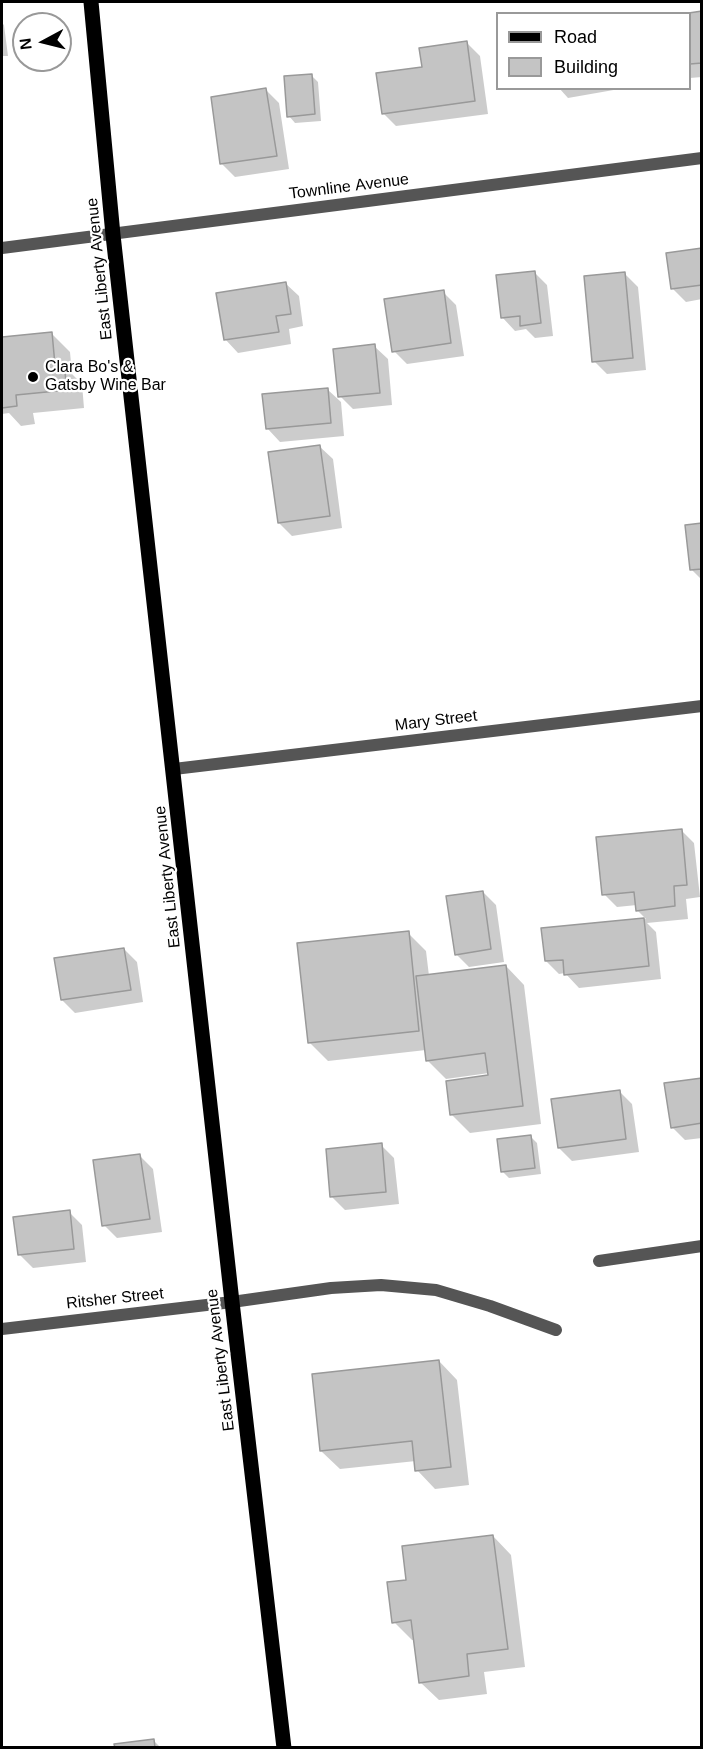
<!DOCTYPE html>
<style>
body{margin:0}
#map{position:relative;width:703px;height:1749px;overflow:hidden;background:#fff;font-family:Helvetica,sans-serif}
canvas{display:block}
.frame{position:absolute;inset:0;border:3px solid #000;pointer-events:none}
.legend{position:absolute;left:496px;top:12px;width:195px;height:78px;box-sizing:border-box;background:#fff;border:2px solid #999;margin:0;padding:8px 10px;list-style:none;font-size:18px;color:#000}
.legend li{display:flex;align-items:center;gap:12px;height:30px}
.legend b{width:30px;border:2px solid #999}
.north{position:absolute;left:12px;top:12px;width:60px;height:60px;box-sizing:border-box;background:#fff;border:2px solid #999;border-radius:50%;rotate:263deg;font-size:16px;font-weight:700;line-height:24px;text-align:center;color:#000}
.north::after{content:'';display:block;margin:auto;width:21px;height:27px;background:#000;clip-path:polygon(50% 0,100% 100%,50% 72%,0 100%)}
</style>
<div id="map">
<canvas width="703" height="1749"></canvas>
<div class="frame"></div>
<ul class="legend">
<li><b style="height:8px;background:#000"></b>Road</li>
<li><b style="height:16px;background:#c4c4c4"></b>Building</li>
</ul>
<div class="north">N</div>
</div>
<script>
const ctx = document.querySelector('canvas').getContext('2d');
ctx.lineJoin = 'round';
function fillPath(path, color) { ctx.fillStyle = color; ctx.fill(path, 'evenodd'); }
function trace(path, color, width, dash) { ctx.strokeStyle = color; ctx.lineWidth = width; ctx.lineCap = dash ? 'butt' : 'round'; ctx.setLineDash(dash || []); ctx.stroke(path); }
function write(font, color, halo, rows, align = 'center') {
  ctx.font = font + ' Helvetica,sans-serif'; ctx.lineWidth = 4.5; ctx.setLineDash([]); ctx.textBaseline = 'middle'; ctx.strokeStyle = halo; ctx.fillStyle = color; for (const [text, x, y, turn = 0] of rows) {
    ctx.save(); ctx.translate(x, y); ctx.rotate((+turn || 0) * Math.PI / 180); ctx.textAlign = isNaN(turn) ? turn : align; if (halo) ctx.strokeText(text, 0, 0); ctx.fillText(text, 0, 0); ctx.restore();
  }
}
fillPath(new Path2D(`
 M702,13V77L690,78V14Z
 M2,23L4,25L8,56H2Z
 M467,43L480,56L488,114L396,126L383,113L423,68Z
 M312,76L318,82L321,121L295,123L289,116Z
 M559,88H625L568,98Z
 M266,90L279,103L289,169L235,177L222,164L213,98Z
 M702,249V299L686,302L673,289Z
 M534,272L547,285L553,336L535,338L526,329L515,331L502,317Z
 M625,274L638,287L646,370L607,374L594,361Z
 M285,283L299,296L303,326L289,329L291,344L238,353L225,339Z
 M443,292L456,305L464,356L407,364L394,351Z
 M51,333L70,352L72,374L82,384L84,408L33,413L35,424L21,426L9,413L2,414V339Z
 M374,346L388,359L392,405L353,409L340,396Z
 M327,389L341,402L344,436L280,442L267,428Z
 M319,446L333,459L342,528L292,536L279,523Z
 M702,525V580L692,570Z
 M681,830L694,843L700,897L686,899L688,919L647,923L656,932L661,979L579,988L565,973L559,974L546,961L543,930L646,919L637,910V905L617,907L604,894Z
 M483,892L496,905L504,962L469,967L456,954Z
 M408,933L426,951L429,976L506,966L524,985L541,1124L470,1133L452,1115L489,1077V1073L446,1079L427,1060L426,1050L328,1061L309,1042Z
 M124,949L137,962L143,1002L75,1013L62,1000Z
 M702,1079V1138L685,1140L672,1127Z
 M619,1091L632,1104L639,1152L572,1161L559,1148Z
 M530,1136L537,1143L541,1174L509,1178L503,1172Z
 M381,1145L394,1158L399,1204L345,1210L332,1197Z
 M139,1155L153,1169L162,1232L117,1238L104,1225Z
 M69,1212L82,1225L86,1262L33,1268L20,1255Z
 M439,1361L457,1380L469,1485L435,1489L417,1470L416,1461L340,1469L321,1451Z
 M493,1536L511,1555L525,1667L484,1672L487,1694L439,1700L420,1682L415,1640H412L394,1622L408,1581Z
 M153,1740L161,1748H116Z`), '#0003');
const building = new Path2D(`
 M702,11V63L690,64V14H682Z
 M467,41L475,101L382,114L376,73L422,67L419,48Z
 M312,74L315,114L287,117L284,76Z
 M266,88L277,156L220,164L211,97Z
 M702,248V285L671,289L666,253Z
 M535,271L541,323L520,326V316L501,318L496,275Z
 M625,272L633,358L592,362L584,276Z
 M286,282L291,314L276,316L279,332L224,340L216,293Z
 M444,290L451,343L392,352L384,299Z
 M52,332L55,365L64,364L67,390L16,395L17,406L2,408V337Z
 M375,344L380,393L338,397L333,349Z
 M328,388L331,423L266,429L262,394Z
 M320,445L330,516L278,523L268,452Z
 M702,523V569L690,570L685,525Z
 M682,829L687,885L674,886L675,906L636,911L634,892L602,895L596,837Z
 M483,891L491,949L455,955L446,896Z
 M644,918L649,966L564,975L563,960L545,961L541,928Z
 M409,931L419,1031L308,1043L297,943Z
 M124,948L131,990L61,1000L54,958Z
 M506,965L523,1106L450,1115L446,1081L488,1075L485,1053L426,1061L416,976Z
 M702,1078V1123L671,1128L664,1083Z
 M620,1090L626,1139L558,1148L551,1099Z
 M531,1135L535,1168L501,1172L497,1139Z
 M382,1143L386,1192L330,1197L326,1149Z
 M140,1154L150,1219L102,1226L93,1160Z
 M70,1210L74,1249L18,1255L13,1217Z
 M439,1360L451,1467L415,1471L412,1441L320,1451L312,1374Z
 M493,1535L508,1649L467,1654L469,1676L419,1683L411,1620L392,1623L387,1582L406,1580L402,1546Z
 M154,1739L155,1748H115L114,1744Z`);
fillPath(building, '#c4c4c4');
trace(building, '#999', 1.5);
trace(new Path2D(`
 M232,1302L331,1288L381,1285L436,1290L490,1306L556,1330`), '#555', 12);
trace(new Path2D(`
 M2,248L702,158
 M174,769L702,706
 M599,1261L702,1246
 M2,1329L232,1302`), '#555', 12);
trace(new Path2D(`
 M91,2L113,235L232,1302L284,1748`), '#000', 15);
for (const [x, y, r, color] of [
 [33,377,6,"#000"]
]) { const dot = new Path2D(); dot.arc(x, y, r, 0, 2 * Math.PI); ctx.fillStyle = color; ctx.fill(dot); trace(dot, '#fff', 2); }
write('16px', '#000', '#fff', [
 ["Townline Avenue",349,187,-7],
 ["East Liberty Avenue",100,269,-96],
 ["Mary Street",436,721,-7],
 ["East Liberty Avenue",168,877,-96],
 ["Ritsher Street",115,1299,-6],
 ["East Liberty Avenue",221,1360,-97]
]);
write('16px', '#000', '#fff', [
 ["Clara Bo's &",45,368],
 ["Gatsby Wine Bar",45,386]
], 'left');
</script>
